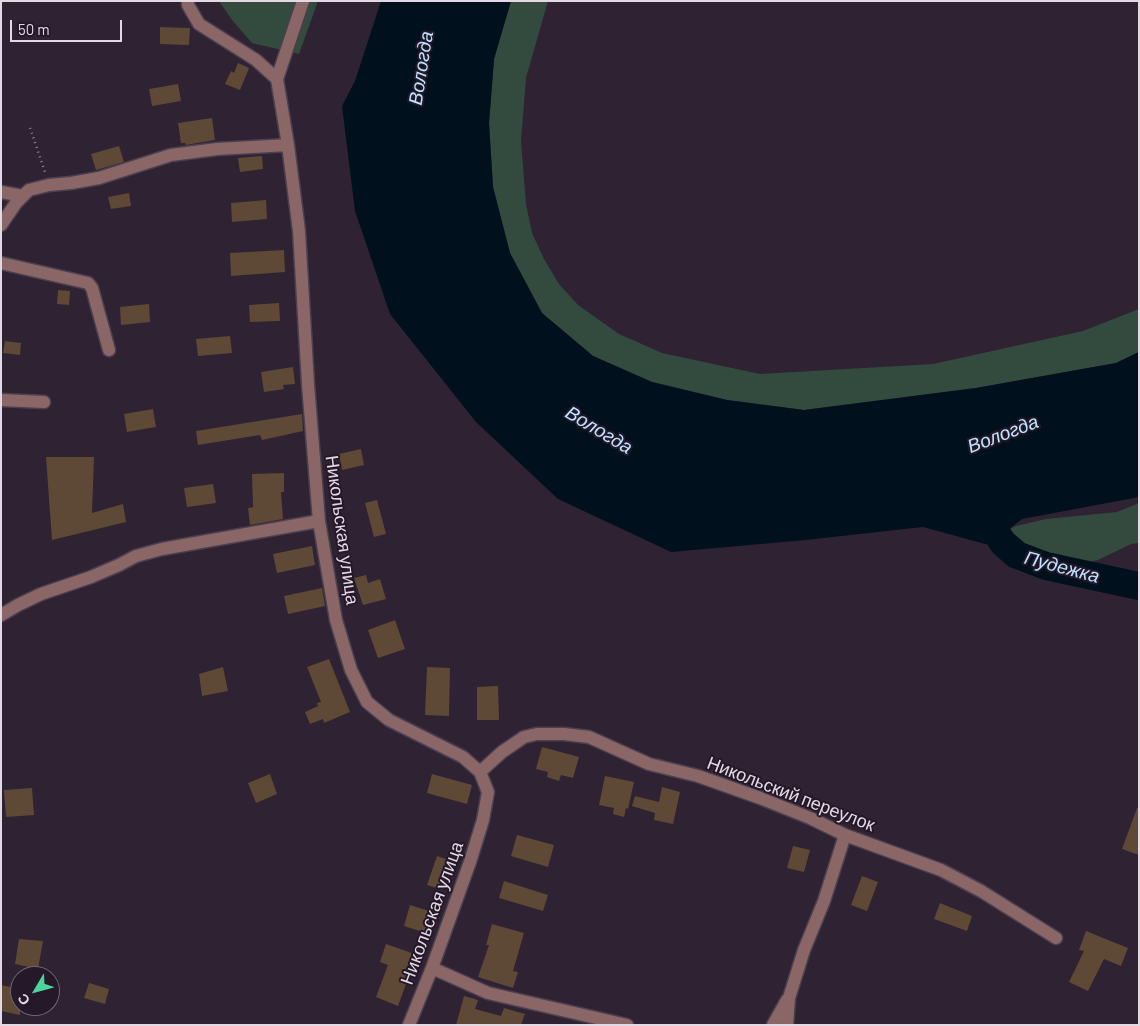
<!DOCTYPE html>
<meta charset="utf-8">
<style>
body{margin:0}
#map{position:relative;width:1140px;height:1026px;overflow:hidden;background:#2f2233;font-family:Barlow,sans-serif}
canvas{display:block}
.frame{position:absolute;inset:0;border:2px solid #e2d9e5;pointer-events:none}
.north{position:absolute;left:10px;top:966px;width:50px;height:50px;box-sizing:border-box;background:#251829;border:1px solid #716574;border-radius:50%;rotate:233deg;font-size:14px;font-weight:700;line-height:20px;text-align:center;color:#e2d9e5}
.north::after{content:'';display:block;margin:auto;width:18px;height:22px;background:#4cd49b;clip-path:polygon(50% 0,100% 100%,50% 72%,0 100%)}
.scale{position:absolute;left:10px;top:20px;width:112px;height:22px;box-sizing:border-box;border:2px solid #e2d9e5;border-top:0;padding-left:6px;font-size:15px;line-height:18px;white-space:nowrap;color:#e2d9e5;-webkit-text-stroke:4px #251829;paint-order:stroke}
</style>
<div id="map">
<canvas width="1140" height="1026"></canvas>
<div class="frame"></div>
<div class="north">С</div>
<div class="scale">50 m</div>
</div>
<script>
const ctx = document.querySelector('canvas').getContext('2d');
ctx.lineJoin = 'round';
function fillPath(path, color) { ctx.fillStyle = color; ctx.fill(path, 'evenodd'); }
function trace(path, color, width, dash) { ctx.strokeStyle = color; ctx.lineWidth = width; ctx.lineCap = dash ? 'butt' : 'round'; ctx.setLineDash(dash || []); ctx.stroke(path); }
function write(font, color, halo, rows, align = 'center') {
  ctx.font = font + ' Barlow,sans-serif'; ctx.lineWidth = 4; ctx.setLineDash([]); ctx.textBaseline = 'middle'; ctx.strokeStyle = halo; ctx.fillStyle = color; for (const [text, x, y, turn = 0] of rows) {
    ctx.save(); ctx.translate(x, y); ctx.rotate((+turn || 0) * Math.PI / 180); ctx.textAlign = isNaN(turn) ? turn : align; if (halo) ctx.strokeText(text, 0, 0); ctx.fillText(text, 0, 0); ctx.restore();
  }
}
fillPath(new Path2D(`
 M219,1H318L299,54L252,43L232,20Z
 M511,1H548L526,78L521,141L526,204L532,233L544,259L559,284L578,305L619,334L662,353L760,374L933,364L1083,331L1139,309V352L1116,363L976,388L804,410L727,400L652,382L593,356L542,313L510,253L493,187L489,123L494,59Z
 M1139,503V543L1131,544L1098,560L1085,563H1072L1019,551L1009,542L1008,535L1010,529L1016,526L1046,519L1117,512Z`), '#324b3e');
fillPath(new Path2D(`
 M381,1H511L494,59L489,123L493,187L510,253L542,313L593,356L652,382L727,400L804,410L976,388L1116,363L1139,352V497L1022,519L989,545L923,527L806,540L671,552L558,499L476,422L390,314L355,211L342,106L355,81Z`), '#00111d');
trace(new Path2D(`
 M979,506L1003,543L1017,555L1046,566L1139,586`), '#00111d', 28);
fillPath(new Path2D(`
 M160,27L190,28L189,45L160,44Z
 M238,63L249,68L240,90L225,84L231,71L234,73Z
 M178,84L181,101L152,106L149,89Z
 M212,118L215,140L186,145L185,143H181L178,123Z
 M119,146L124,162L96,170L91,154Z
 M262,156L263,169L240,172L238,158Z
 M129,193L131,206L111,209L108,197Z
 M266,200L267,219L232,222L231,203Z
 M284,250L285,272L231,276L230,253Z
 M58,290L70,291L69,305L57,304Z
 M279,303L280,321L250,322L249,305Z
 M149,304L150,322L121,325L120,307Z
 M230,336L232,353L198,356L196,339Z
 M5,341L21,343L20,355L3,353Z
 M293,367L295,384L283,385L284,389L264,392L261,372Z
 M153,409L156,427L127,432L124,414Z
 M302,414L303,431L262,440L260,435L198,445L196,431Z
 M361,449L364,465L342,470L339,454Z
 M46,457H94L92,513L123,504L126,522L52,540Z
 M284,473V492H281L283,519L250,525L248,508L253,507L252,474Z
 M213,484L216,503L187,507L184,488Z
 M377,500L386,534L374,537L365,503Z
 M312,546L315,565L277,573L273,554Z
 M366,575L368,583L380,579L386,599L363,605L354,578Z
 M322,588L325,606L288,614L284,596Z
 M395,620L405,649L378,658L368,630Z
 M329,659L350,712L324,723L323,719L310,724L305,712L318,706L317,703L321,702L307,667Z
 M223,667L228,691L202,696L199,674Z
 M427,667L450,668L449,716L425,715Z
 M498,686L499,720H477V687Z
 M542,747L579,757L573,778L561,775L559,781L547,777L548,772L536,769Z
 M270,774L277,794L256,803L248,783Z
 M432,774L472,785L467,804L427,793Z
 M605,776L634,782L628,809L626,808L624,817L613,814L614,808L599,805Z
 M662,787L680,792L673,824L654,820L655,813L632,806L635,796L659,802Z
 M32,788L34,815L6,817L4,790Z
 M1137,808H1139V855L1122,849Z
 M517,835L554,845L548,867L511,856Z
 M793,846L810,850L804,872L787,868Z
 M437,856L452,861L443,890L427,885Z
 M862,876L878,882L867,911L851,905Z
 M504,881L548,895L543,911L499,898Z
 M940,903L972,916L967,931L934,919Z
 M410,905L432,912L426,933L404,926Z
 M492,924L524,933L513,971L518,972L513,988L478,977L489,945H486Z
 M1086,931L1128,948L1121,966L1104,959L1088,991L1069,982L1084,951L1079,950Z
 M19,939L43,941L38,969L15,964Z
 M386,944L423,957L416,975L410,973L398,1006L376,997L388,965L380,962Z
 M89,983L109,989L105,1004L84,998Z
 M1,985L20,989V1015L1,1011Z
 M464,996L478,1000L475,1009L501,1016L504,1008L525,1014L521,1025H456Z`), '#5d4935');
const minor = new Path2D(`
 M188,1V5L199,24L256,60L277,79L288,145L299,231L308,384L319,521L336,620L351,670L367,702L389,720L463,757L480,772L488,792L483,820L470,862L432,968L409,1025
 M277,79L303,1
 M1,192L23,196
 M1,225L16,203L29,190L49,185L71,183L99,178L171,155L217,149L288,145
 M1,263L88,283L92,288L109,350
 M1,400L44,402
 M1,615L18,605L41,594L91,577L119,565L136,556L162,549L319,521
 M480,772L502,752L524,737L537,734H564L589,737L649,764L698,776L760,798L810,818L845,835L941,870L981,891L1056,938
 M432,968L488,993L627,1025
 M773,1025L787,1000
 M787,1025L789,998L804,950L824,901L845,835`);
trace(minor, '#4c3f4f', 15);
trace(new Path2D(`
 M30,128L45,172`), '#908593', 2.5, [1, 4]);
trace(minor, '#8a6766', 12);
write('18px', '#e2d9e5', '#251829', [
 ["Никольская улица",342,530,82],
 ["Никольский переулок",791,794,21],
 ["Никольская улица",432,913,-70]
]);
write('italic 19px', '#bae6ff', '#251829', [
 ["Вологда",421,68,-81],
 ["Вологда",599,430,31],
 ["Вологда",1003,434,-21],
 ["Пудежка",1062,567,15]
]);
</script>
